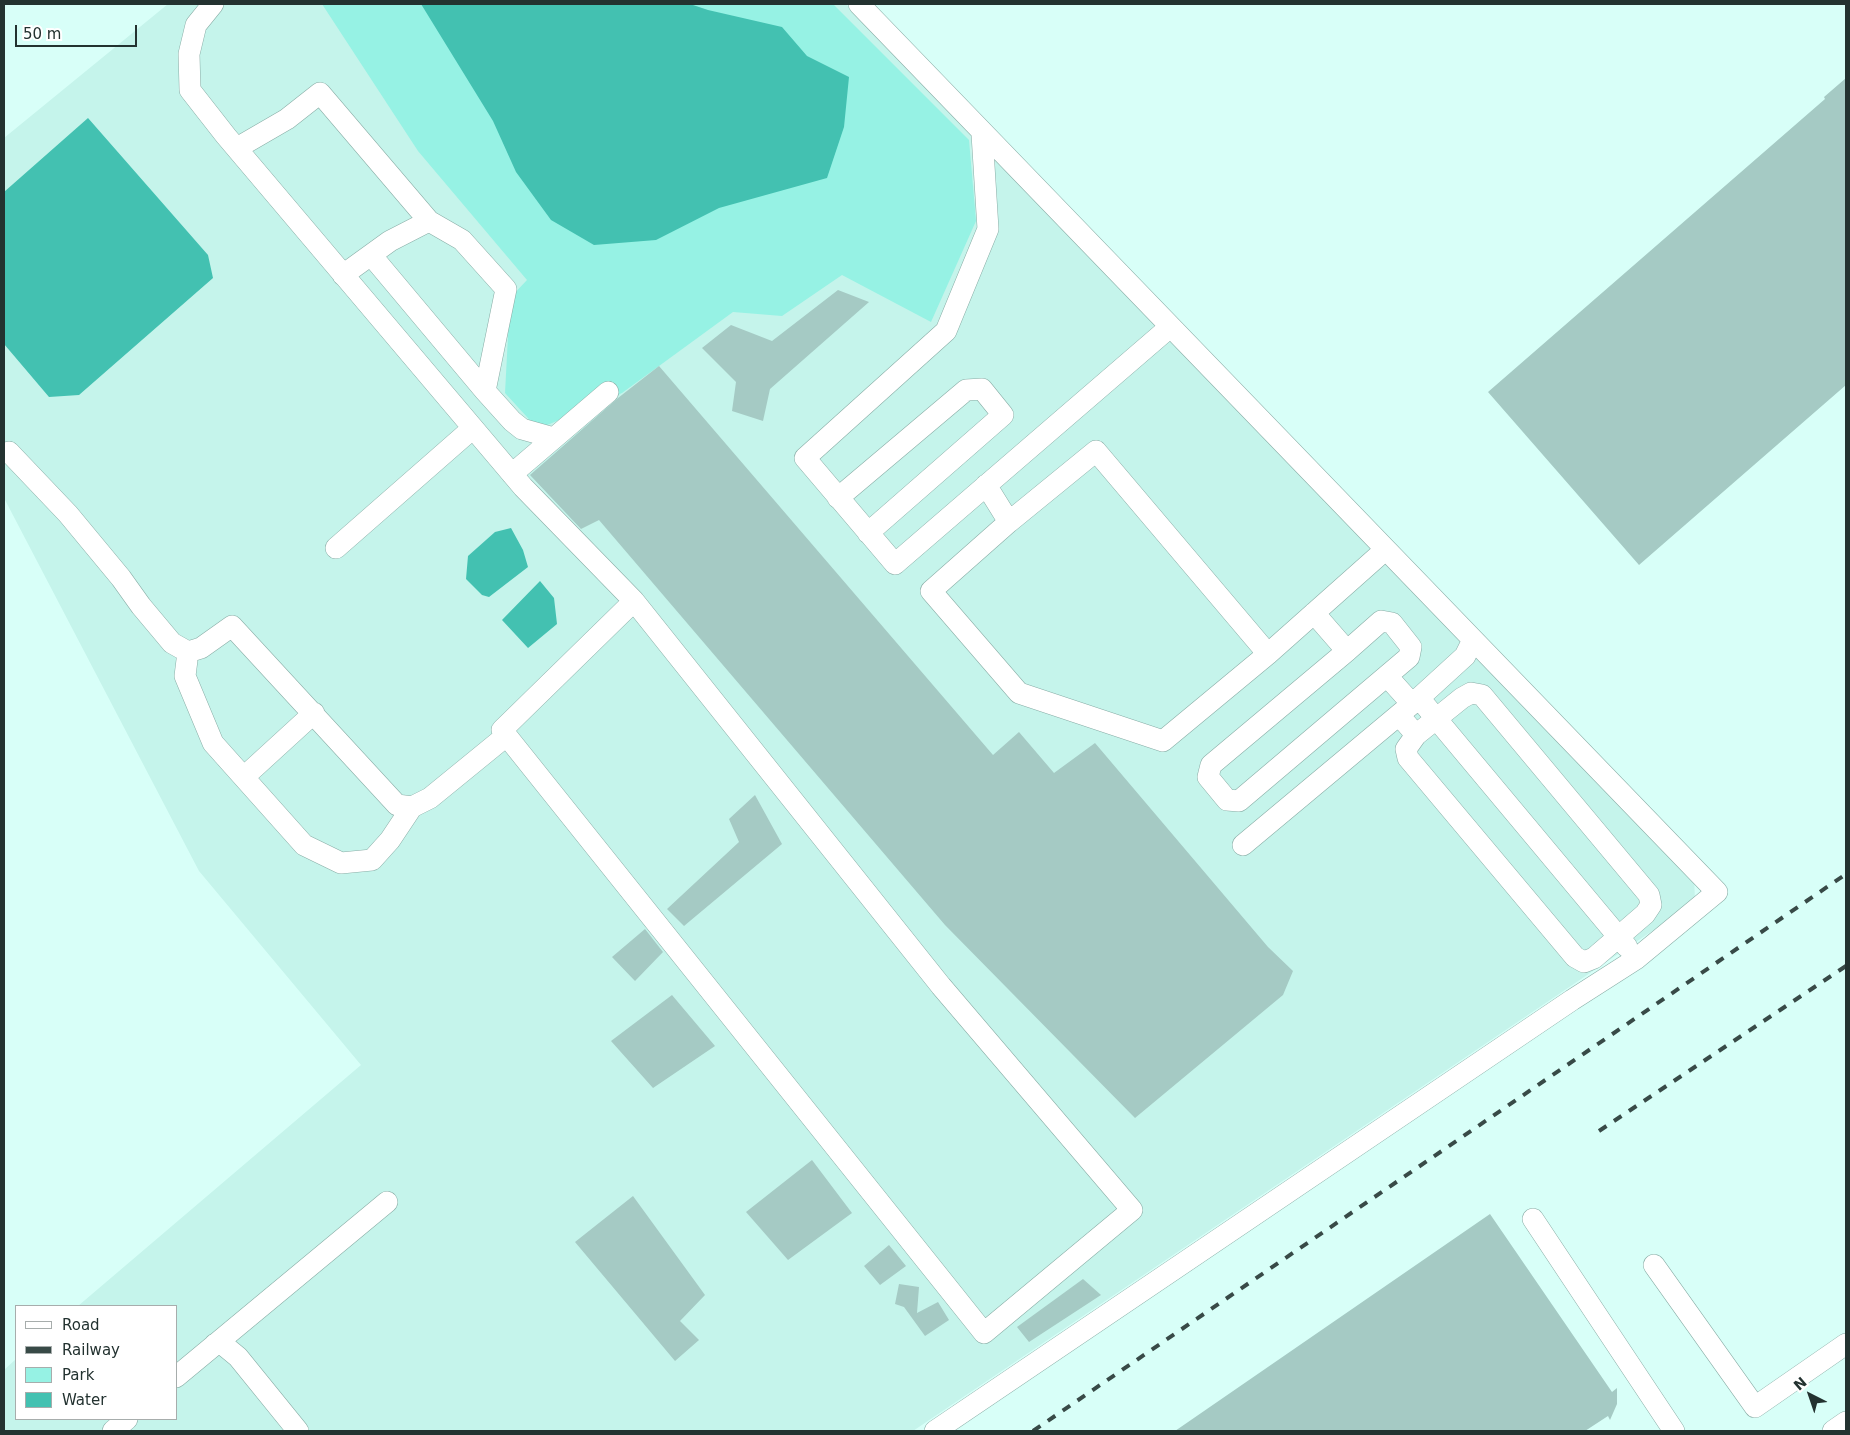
<!DOCTYPE html>
<style>
body{margin:0}
#map{position:relative;width:1850px;height:1435px;overflow:hidden;background:#d8fff8;font-family:"DejaVu Sans",sans-serif}
canvas{display:block}
.frame{position:absolute;inset:0;border:5px solid #233230;pointer-events:none}
.legend{position:absolute;left:15px;top:1305px;width:162px;height:115px;box-sizing:border-box;background:#fff;border:1px solid #a7adac;margin:0;padding:6px 9px;list-style:none;font-size:15px;color:#233230}
.legend li{display:flex;align-items:center;gap:10px;height:25px}
.legend b{width:25px;border:1px solid #a7adac}
.north{position:absolute;left:1785px;top:1370px;width:50px;height:50px;-webkit-text-stroke:4px #fff;paint-order:stroke;rotate:319deg;font-size:14px;font-weight:700;line-height:20px;text-align:center;color:#233230}
.north::after{content:'';display:block;margin:auto;width:18px;height:22px;background:#233230;clip-path:polygon(50% 0,100% 100%,50% 72%,0 100%)}
.scale{position:absolute;left:15px;top:25px;width:122px;height:22px;box-sizing:border-box;border:2px solid #233230;border-top:0;padding-left:6px;font-size:15px;line-height:18px;white-space:nowrap;color:#233230;-webkit-text-stroke:4px #fff;paint-order:stroke}
</style>
<div id="map">
<canvas width="1850" height="1435"></canvas>
<div class="frame"></div>
<ul class="legend">
<li><b style="height:6px;background:#fff"></b>Road</li>
<li><b style="height:6px;background:#384a47"></b>Railway</li>
<li><b style="height:14px;background:#96f2e4"></b>Park</li>
<li><b style="height:14px;background:#43c1b1"></b>Water</li>
</ul>
<div class="north">N</div>
<div class="scale">50 m</div>
</div>
<script>
const ctx = document.querySelector('canvas').getContext('2d');
ctx.lineJoin = 'round';
function fillPath(path, color) { ctx.fillStyle = color; ctx.fill(path, 'evenodd'); }
function trace(path, color, width, dash) { ctx.strokeStyle = color; ctx.lineWidth = width; ctx.lineCap = dash ? 'butt' : 'round'; ctx.setLineDash(dash || []); ctx.stroke(path); }
fillPath(new Path2D(`
 M168,4H846L1694,873L1695,902L913,1431H4V1370L16,1359V1419H176V1306H78L361,1065L199,871L4,498V138Z`), '#c5f4eb');
fillPath(new Path2D(`
 M322,4H833L969,140L976,221L931,322L842,275L782,316L733,312L622,393L538,429L505,393L510,298L527,280L418,151Z`), '#96f2e4');
fillPath(new Path2D(`
 M421,4H690L708,10L782,27L807,56L849,77L844,127L827,178L719,208L656,240L594,245L551,220L516,172L493,121Z
 M88,118L208,255L213,278L79,395L49,397L4,344V192Z
 M511,528L523,550L528,567L489,597L482,595L466,579L468,556L495,532Z
 M540,581L554,598L557,624L528,648L502,620Z`), '#43c1b1');
fillPath(new Path2D(`
 M1846,78V385L1639,565L1488,392L1825,99L1824,97Z
 M838,290L869,302L770,389L763,421L732,411L736,382L702,348L731,325L772,341Z
 M659,366L993,755L1019,732L1054,773L1095,743L1268,947L1293,971L1283,995L1135,1118L945,925L599,520L581,529L530,475L618,398Z
 M755,795L782,844L684,926L667,909L739,842L729,819Z
 M645,929L663,952L635,981L612,957Z
 M672,995L715,1046L653,1088L611,1041Z
 M812,1160L852,1213L788,1260L746,1212Z
 M633,1196L705,1295L680,1321L699,1340L675,1361L575,1242Z
 M1490,1214L1612,1392L1617,1388V1404L1610,1420L1608,1416L1585,1431H1175Z
 M889,1245L906,1266L880,1285L864,1266Z
 M1083,1279L1101,1295L1029,1342L1017,1327Z
 M899,1284L919,1287L917,1313L938,1302L949,1320L925,1336L904,1307L895,1304Z`), '#a5cac4');
const minor = new Path2D(`
 M213,4L196,25L189,54L190,90L226,136L523,487L634,601L941,986L1132,1210L984,1333L502,730L634,601
 M859,4L1717,892L1636,959L1572,1000L935,1431
 M982,134L988,229L946,331L805,458L895,564L1170,327
 M237,148L287,119L320,93L429,221L390,241L343,275
 M371,255L485,391L506,289L462,240L429,221
 M485,391L512,421L522,429L554,438
 M9,452L68,514L121,578L141,606L172,643L188,652L201,648L232,626L397,805L412,807L430,798L506,736
 M512,474L608,392
 M986,485L1009,522L931,591L1019,693L1163,741L1268,654L1385,550
 M838,498L966,390L982,389L1003,415L868,533
 M1009,522L1096,451L1268,654
 M336,548L473,428
 M1314,613L1347,651L1211,765L1208,777L1227,800L1239,801L1409,657L1411,647L1392,623L1381,621L1347,651
 M188,652L185,676L213,743L304,845L341,863L372,860L390,840L412,807
 M1387,676L1412,704
 M1419,698L1627,947
 M1399,715L1416,735L1406,749L1408,758L1575,957L1584,962L1594,958L1645,914L1651,905L1649,895L1482,695L1471,693L1462,698L1416,735
 M244,777L314,713
 M1243,845L1419,698L1465,656L1473,640
 M1533,1219L1674,1431
 M1654,1265L1755,1407L1846,1344
 M215,1344L221,1343L238,1357L298,1431
 M176,1377L387,1202
 M113,1431L127,1419
 M1833,1431L1846,1422`);
trace(minor, '#89ada6', 22);
trace(minor, '#fff', 21);
trace(new Path2D(`
 M1599,1131L1846,966
 M1033,1431L1846,874`), '#384a47', 4, [9, 9]);
</script>
